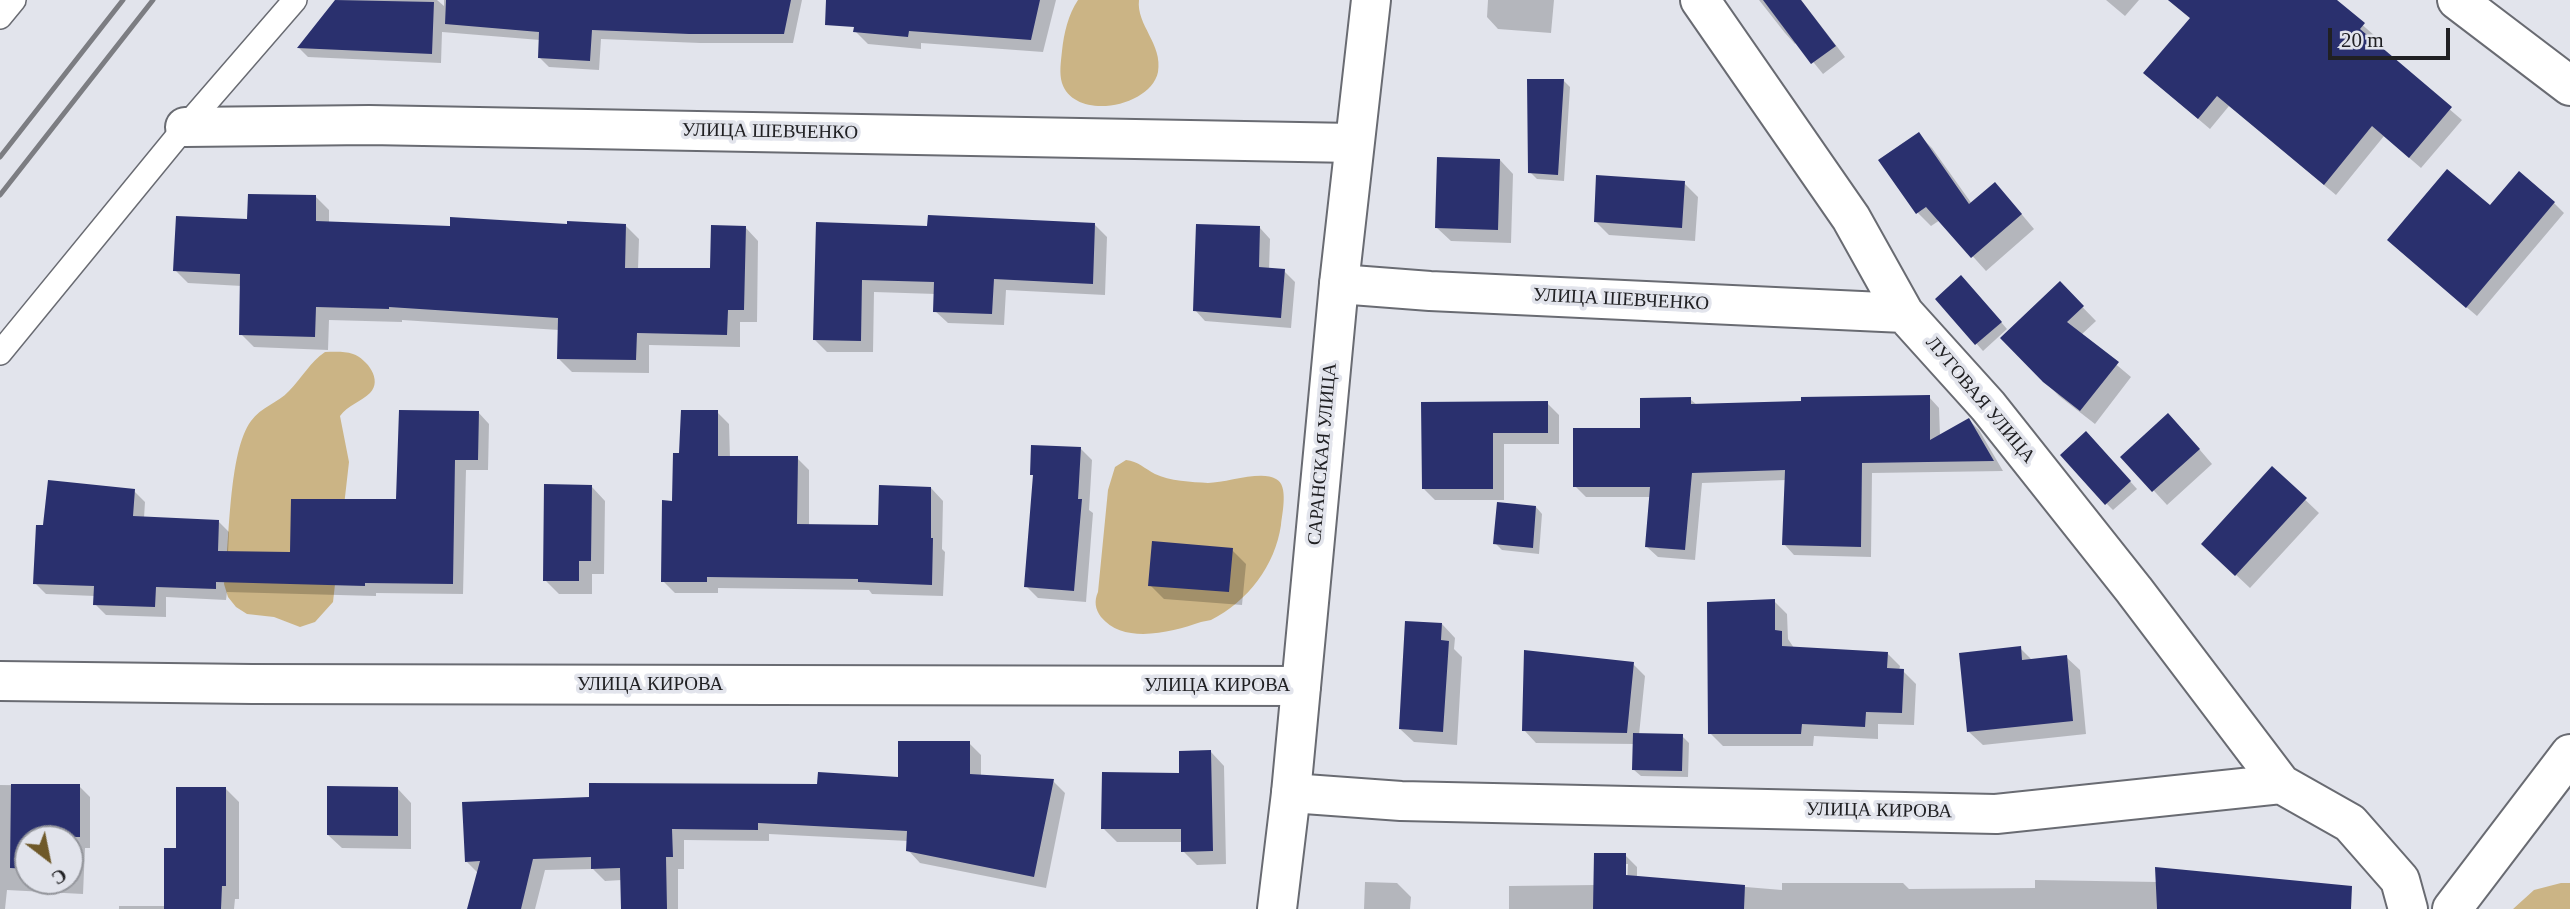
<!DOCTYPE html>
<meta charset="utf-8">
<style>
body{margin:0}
#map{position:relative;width:2570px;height:909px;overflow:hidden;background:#e2e4ec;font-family:Georgia,serif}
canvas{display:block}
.north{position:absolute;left:14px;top:825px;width:70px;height:70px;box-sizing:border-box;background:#e2e4ec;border:2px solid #94969c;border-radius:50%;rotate:148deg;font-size:19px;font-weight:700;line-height:28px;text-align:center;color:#202023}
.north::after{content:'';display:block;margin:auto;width:24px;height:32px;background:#6f5929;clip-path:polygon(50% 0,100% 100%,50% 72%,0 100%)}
.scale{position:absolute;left:2328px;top:28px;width:122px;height:32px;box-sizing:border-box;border:4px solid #202023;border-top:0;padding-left:9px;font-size:21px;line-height:24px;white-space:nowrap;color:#202023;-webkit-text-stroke:5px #e2e4ec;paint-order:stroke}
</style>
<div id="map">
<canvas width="2570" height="909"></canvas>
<div class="north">С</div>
<div class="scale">20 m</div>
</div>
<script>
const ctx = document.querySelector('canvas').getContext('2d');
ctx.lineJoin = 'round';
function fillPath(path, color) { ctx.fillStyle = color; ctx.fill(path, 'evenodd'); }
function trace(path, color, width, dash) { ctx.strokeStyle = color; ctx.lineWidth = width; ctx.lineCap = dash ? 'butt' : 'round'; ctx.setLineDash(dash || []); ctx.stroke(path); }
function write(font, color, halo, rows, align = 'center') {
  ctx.font = font + ' Georgia,serif'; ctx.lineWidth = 7; ctx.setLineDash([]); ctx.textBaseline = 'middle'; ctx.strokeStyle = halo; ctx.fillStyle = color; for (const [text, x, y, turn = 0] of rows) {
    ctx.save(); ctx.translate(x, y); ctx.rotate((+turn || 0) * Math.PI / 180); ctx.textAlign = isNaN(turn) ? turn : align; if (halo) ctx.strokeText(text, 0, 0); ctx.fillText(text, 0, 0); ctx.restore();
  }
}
fillPath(new Path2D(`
 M1078,0H1139C1136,25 1163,44 1158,72C1151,107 1075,122 1062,83C1059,73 1061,61 1062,51C1064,33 1068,15 1078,0Z
 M325,352C334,352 344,351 353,354C367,359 383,380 370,393C361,402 348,405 340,416L349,462L333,602L315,622L300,627L274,617L247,614L236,607L228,597L224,584C230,543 228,452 251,421C261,407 278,403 289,391C302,378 310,362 325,352Z
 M1126,460C1138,461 1145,469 1155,474C1169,481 1192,482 1208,483C1226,483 1261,470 1276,479C1289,485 1282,514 1281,525C1275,566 1248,601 1211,620C1208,621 1204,621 1201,622C1172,632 1124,645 1101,617C1095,609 1094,601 1098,592L1108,490L1115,467Z
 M2561,883H2570V909H2513L2534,890Z`), '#cbb485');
fillPath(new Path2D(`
 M337,0H437L444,6V0H802L793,43H700L601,39L599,70L549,67L539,57L540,40L442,32L441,63L308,57L299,48Z
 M858,0H1056L1043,52L921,43V49L868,44L855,31Z
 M1488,0H1554L1551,33L1498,29L1487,17Z
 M1759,0H1801L1845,57L1823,74L1797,42L1795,44L1785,33Z
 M2106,0H2139L2125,16Z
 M2168,0H2334L2375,36L2370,41L2462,120L2421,168L2384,136L2336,195L2229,106L2210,129L2157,84L2191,19Z
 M1563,80L1570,87L1564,181L1537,179L1530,172Z
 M1919,135L1932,148L1972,204L2008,198L2034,229L1986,271L1940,220L1931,226L1918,213Z
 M1500,160L1513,174L1511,243L1451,241L1437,228Z
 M1684,183L1698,197L1695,241L1609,235L1595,221Z
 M316,197L329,210V223L451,228L625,225L639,239L638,269L712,270L745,227L758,241L757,322H740V347L649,345V373L572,372L559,359V330L402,320V322L329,320L328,350L254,347L241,334L242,286L188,283L175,270L249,221Z
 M2554,203L2564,213L2477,316L2399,250L2490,208Z
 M817,224L929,228L1095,225L1107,237L1105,295L1006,290L1004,325L948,323L935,311L936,294L874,292L873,352H827L814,339Z
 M1260,228L1270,239L1269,270L1284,271L1295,282L1291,328L1205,321L1195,310Z
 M1968,284L2007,329L1983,351L1937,299Z
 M2060,284L2096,321L2081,335L2131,377L2095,424L2059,396L2003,338Z
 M1929,397L1939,408L1940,436L1969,420L1979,430L2003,471L1872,473L1871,557L1794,555L1784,544L1786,480L1702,483L1695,560L1658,557L1647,547L1651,497H1586L1575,486L1641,429L1690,399L1697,405Z
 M1423,403H1547L1559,415V444H1504V500H1435L1424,489Z
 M478,412L489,424L488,470H466L463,594L376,593V596L227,592L226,600L166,597V617L106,615L95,604V596L46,594L35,583L44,527L134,491L145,502L144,518L218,521L229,532L228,553L292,554L398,501Z
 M717,412L729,424L730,458H797L809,470V526L880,527L931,488L943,501L942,549L945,552L943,596L872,594L869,590L718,588V593H675L663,581L681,455Z
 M2182,429L2212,464L2167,505L2123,457Z
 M2093,440L2137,489L2113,510L2106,503Z
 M1080,448L1092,460L1089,510L1093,513L1086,602L1038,598L1026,586L1035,478L1032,474Z
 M2273,469L2319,513L2250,588L2217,557Z
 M592,487L605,501L604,574H592V594H559L545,580Z
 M1536,507L1542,514L1539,554L1502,550L1495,543Z
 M1232,550L1246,564L1242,605L1164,599L1150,585Z
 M1774,601L1787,614L1788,639L1794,648L1887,653L1900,666L1899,671H1903L1916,684L1914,725L1878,724V739L1814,736L1813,746H1723L1710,733Z
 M1442,624L1455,638L1454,649L1462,657L1457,745L1414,742L1400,729Z
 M2020,648L2032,660L2066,657L2080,670L2086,734L1983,745L1969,732Z
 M1633,664L1645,676L1639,735L1682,736L1689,743L1688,777L1641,776L1634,770L1635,744L1536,743L1524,730Z
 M969,743L981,755V776L1053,781L1065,793L1046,888L920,863L908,850V841L769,834V841L684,840V869H678V909H622V880L605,881L593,869L545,870L535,909H472L478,873L466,861L819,785L899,779Z
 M1211,752L1224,766L1226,864L1197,865L1183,851V842H1117L1103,828Z
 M0,785L79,786L90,797V848H85L83,894L7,890L5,909H0ZM28,839H70V881H28Z
 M226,789L239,802V899H235L234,909H119V906H165L178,850Z
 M398,789L411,803V849L342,848L328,835Z
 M1625,855L1637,867V878L1782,890V883H1903L1909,889L2035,888V880L2158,882L2305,909H1509V886L1595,885ZM1624,864H1628L1627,884Z
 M1365,882L1397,883L1411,897L1410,909H1364Z`), '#0003');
fillPath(new Path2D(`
 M335,0L434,2L432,54L297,48Z
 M446,0H791L784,34H689L592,30L590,61L538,58L539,32L445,24Z
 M826,0H1040L1031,40L909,31L908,37L853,32L854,27L825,25Z
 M1763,0H1801L1836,46L1811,64Z
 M2168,0H2337L2365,23L2360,29L2452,107L2409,158L2372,126L2324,185L2217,96L2198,119L2143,73L2190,18Z
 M1527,79H1564L1558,175L1528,173Z
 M1919,132L1969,204L1995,182L2022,214L1971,258L1926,207L1916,214L1878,160Z
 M1437,157L1500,159L1498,230L1435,228Z
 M2447,169L2490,205L2519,171L2555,202L2466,308L2387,240Z
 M1596,175L1685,181L1682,228L1594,222Z
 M248,194L316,195V221L450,226V217L567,224V221L626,224L625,268H710L711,225L746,226L744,310H728L727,335L637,333L636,360L557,359L558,318L389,307V309L316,307L315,337L239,335L240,274L173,271L176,216L247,219Z
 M928,215L1095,223L1093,284L994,279L992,314L933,312L934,282L862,280L861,341L813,340L816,222L927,226Z
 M1196,224L1260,226L1259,267L1285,269L1281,318L1193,311Z
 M1961,275L2002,322L1975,345L1935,299Z
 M2060,281L2084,306L2067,322L2119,362L2080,411L2043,382L2000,338Z
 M1930,395V440L1969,418L1994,461L1862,463L1861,547L1782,545L1785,470L1692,473L1685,550L1645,547L1650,487H1573V428H1640V398L1691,397V404L1801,401V397Z
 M1548,401V433H1493V489H1422L1421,402Z
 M399,410L479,411L478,460H455L453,584L365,583V586L216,582V589L156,587L155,607L93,605L94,586L33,584L36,525H43L48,480L135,489L133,516L219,520L218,551L290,552L291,499H396Z
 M681,410H718V456H798L797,524L878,525L879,485L931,487V538H933L932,585L858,582V579L707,577V582H661L662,500L672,501L673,453H679Z
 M2168,413L2200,449L2152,492L2120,457Z
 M2086,431L2131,481L2105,505L2060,455Z
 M1031,445L1081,447L1078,499H1082L1074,591L1024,587L1033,475H1030Z
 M2272,466L2307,498L2235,576L2201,544Z
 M544,484L592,485L591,561H579V581H543Z
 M1497,502L1536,506L1533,548L1493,544Z
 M1152,541L1233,548L1229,592L1148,586Z
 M1775,599V630L1782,631V646L1888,652L1887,668L1904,669L1902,713L1866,712L1865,727L1802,724L1801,734H1708L1707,602Z
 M1405,621L1442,623L1441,640L1449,641L1443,732L1399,729Z
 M2021,646L2022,660L2067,655L2073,721L1967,732L1959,653Z
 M1524,650L1634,662L1627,733L1522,731Z
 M1633,733L1683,734L1682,771L1632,770Z
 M898,741H970V774L1054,779L1034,877L906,851L907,831L758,823V830L672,829L673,857H666L667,909H621L620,868L591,869V857L533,859L521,909H467L480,861L465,862L462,802L589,797V783L817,784L818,772L898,777Z
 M1211,750L1213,851L1181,852V829H1101L1102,772L1179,773V751Z
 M11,784H80V837H74L72,883L40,882L70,881V839H28V869L10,868Z
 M327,786L398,787V836L327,835Z
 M176,787H226V886H222L221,909H164V848H176Z
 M1594,853H1626V875L1745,885L1744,909H1593Z
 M2155,867L2352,886L2351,909H2157Z`), '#2a306e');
const service = new Path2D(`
 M0,17L14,0
 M0,353L185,127L295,0`);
const minor = new Path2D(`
 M1700,0L1851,218L1904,313L1988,406L2134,590L2281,784
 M2457,0L2570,86
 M185,127L369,125L1354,143
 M1339,284L1430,291L1904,313
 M0,681L252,684L1301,686
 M1291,793L1401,801L1996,814L2281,784L2350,823L2400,880L2408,909
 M2452,909L2570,754`);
const tertiary = new Path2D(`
 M1277,909L1291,793L1339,284L1371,0`);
trace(service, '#696b72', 26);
trace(minor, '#696b72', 42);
trace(tertiary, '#696b72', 42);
trace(service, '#fff', 23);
trace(minor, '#fff', 38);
trace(tertiary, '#fff', 38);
trace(new Path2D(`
 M0,157L123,0
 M0,195L153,0`), '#7c7d82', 5);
write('19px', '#202023', '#e2e4ec', [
 ["УЛИЦА ШЕВЧЕНКО",770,132,1],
 ["УЛИЦА ШЕВЧЕНКО",1621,300,3],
 ["ЛУГОВАЯ УЛИЦА",1980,400,50],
 ["САРАНСКАЯ УЛИЦА",1323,454,-85],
 ["УЛИЦА КИРОВА",650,685],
 ["УЛИЦА КИРОВА",1217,686],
 ["УЛИЦА КИРОВА",1879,811,1]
]);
</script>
